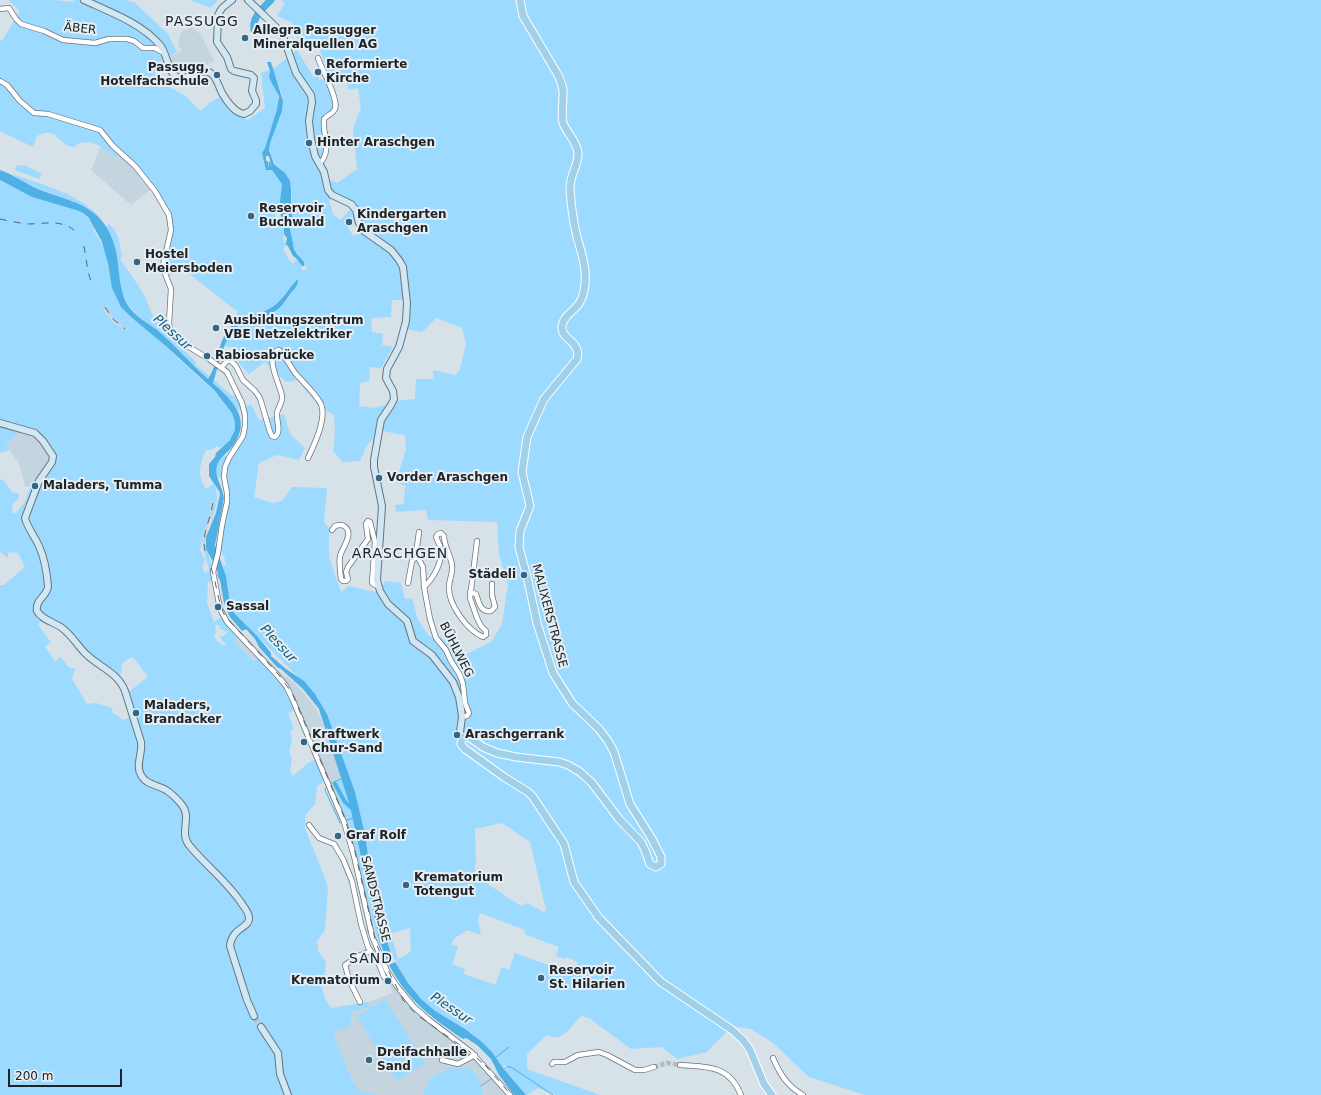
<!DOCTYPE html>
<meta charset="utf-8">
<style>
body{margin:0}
#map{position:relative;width:1321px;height:1095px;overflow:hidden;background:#d7e1e8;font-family:"DejaVu Sans",sans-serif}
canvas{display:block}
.scale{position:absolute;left:8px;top:1069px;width:114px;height:18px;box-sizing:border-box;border:2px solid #202426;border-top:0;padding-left:5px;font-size:12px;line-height:14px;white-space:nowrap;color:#202426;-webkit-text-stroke:3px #e4eef5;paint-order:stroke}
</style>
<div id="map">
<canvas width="1321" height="1095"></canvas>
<div class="scale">200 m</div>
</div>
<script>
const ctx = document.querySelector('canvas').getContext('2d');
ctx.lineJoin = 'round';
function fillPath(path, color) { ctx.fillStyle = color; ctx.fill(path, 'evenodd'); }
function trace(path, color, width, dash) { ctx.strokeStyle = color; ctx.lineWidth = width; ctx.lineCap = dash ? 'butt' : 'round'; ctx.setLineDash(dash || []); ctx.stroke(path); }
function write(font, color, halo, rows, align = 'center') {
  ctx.font = font + ' "DejaVu Sans",sans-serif'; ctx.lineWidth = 4; ctx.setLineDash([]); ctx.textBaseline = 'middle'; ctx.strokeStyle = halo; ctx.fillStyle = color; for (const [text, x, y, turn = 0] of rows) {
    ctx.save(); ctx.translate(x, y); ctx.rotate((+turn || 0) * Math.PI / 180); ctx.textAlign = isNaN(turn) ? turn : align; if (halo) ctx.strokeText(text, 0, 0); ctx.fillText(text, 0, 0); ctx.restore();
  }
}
fillPath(new Path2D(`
 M192,27L201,35L214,61L181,77L175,74L167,58L182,51L178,44L181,32Z
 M101,146L116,157L120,152L139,171L136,175L152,188L131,205L91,170Z
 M106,306L114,319L126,328L124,331L109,317L103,308Z
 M20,429L35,433L53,457L39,481L32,483L30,487L25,486L19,463L6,446Z
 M211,500H214V508L206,533L207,551H204L202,540L203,529L210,511Z
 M217,591H219L223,607L229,619L283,675L288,677L300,689L314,706L320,716L340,773L341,779L332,783L346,819L353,839L375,933H371L349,836L292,698L234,640L223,616Z
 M391,982L401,994L469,1051L509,1095H376L372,1093L360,1092L352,1080L333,1033L349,1026L352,1012L368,1007V1002L393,993L389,984Z`), '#c4d5e0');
fillPath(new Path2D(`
 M8,0H54L73,2L74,0H125L134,2L168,34L177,52L165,59L154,72L162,83L186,96L194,105L201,111L208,104L222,95L237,114L248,120L265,108L261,73L270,70L269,78L278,93V98L277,109L265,148L263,152L266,170H272L282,184L279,207L276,209L275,217L278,223L283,225L284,228L283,243L285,242L284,237L287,243L283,249L291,263H295L294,262L297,259L302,266L301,268L304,271L305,269L307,270V267L304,266V262C292,249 290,238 290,221L293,219C293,214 292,209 291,204C291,196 293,188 289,180C284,168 271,165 270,150C267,133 284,118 283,101C283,93 275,77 273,69L297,50L314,78L318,76L319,80L322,79L328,87L335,106L325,117L326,149L319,164L325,178L337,183L357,169L353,129L361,108L358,88L349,90L346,81L333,83L318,46L299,42L292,23L277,16L285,3L281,0H1321V1095H865L809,1077L773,1043L751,1029L732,1026L707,1052L677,1059L662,1047L631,1049L589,1018L581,1016L568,1031L558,1038L547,1035L527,1054V1069L600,1095H556L538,1088L526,1095L505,1070L508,1068L505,1065L503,1067C492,1052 481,1040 466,1030C455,1023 444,1018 434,1011C417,998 406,981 395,962L397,961L396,959L394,960L385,934L378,905L371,872L364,830L355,792L327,714L315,694L236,615L232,610L230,603L227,581L223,565H226L224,559L226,558C225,557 223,556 222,554C217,541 229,512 229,497C229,491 226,485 225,479L218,477C216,467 217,462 225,455L229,458L243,436L244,408L238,410L224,393L213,383L214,380L232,396L238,394L244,407L251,404L259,420L284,414L290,434L305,448L299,460L277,455L259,463L254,497L272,503L282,501L292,487L327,488L324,522L329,528V557L341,592L349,586L375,592L380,591L385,581L401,583L405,599L412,598L418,620L429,636L441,637L463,656L491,642L502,624L508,585L499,555L497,522L428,520L426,510L396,512L395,505L404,504L405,486L396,482L406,449L405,435L381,431L367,445L360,461L342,462L333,451L335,432L334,415L319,406L297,380L286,382L265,362L249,374L237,361L238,348L225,346C233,326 243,324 263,316C268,315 273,313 277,310C286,303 291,294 297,285L296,281L281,299L272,308L234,323L238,312L187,272L165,275L163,269L171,223L158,195L146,182L136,175L139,171L119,152L116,157C105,148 87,135 74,147C57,146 58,125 37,136L33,147L0,131V40L2,41L20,11ZM334,196L356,210L364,231L353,236L348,228L356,223L351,209L340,220L333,214L329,201ZM392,300H406L404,329L422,332L436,318L462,328L466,344L460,369L456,375L433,370L434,379H416L415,399L396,401L375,408L359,406L360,383L369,381L370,367L381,368L393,347L382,345L383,334L372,332L371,318L391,317ZM502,823L530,842L546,910L544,912L527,903L521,906L474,875L476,862L475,829ZM480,913L525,930L524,934L559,947L556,956L564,959L566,957L578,962L573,974L515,953L509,970L502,967L495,985L464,974L465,969L452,964L458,947L451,944L455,938L467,930L481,935L478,920ZM411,928L410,933L411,949L408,954L398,959L391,933Z
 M190,0H218L211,8Z
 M24,165L42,174L39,179L15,170L16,166Z
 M12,174C43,185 78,193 101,218C75,196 39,194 12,174Z
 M0,180L32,197L76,210C85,214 90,219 95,227L93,229C96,236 101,240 103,247C110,267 109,289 122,307C131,319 145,328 156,337C169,349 181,361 194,373C207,386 237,406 236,427C235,436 227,443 220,448L217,446L211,450H206C200,462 196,478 207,489L214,483C220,496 216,510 210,522L214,500H211C211,517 201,531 201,548H199L205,560L202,567L205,573L209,570L204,551L207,550L212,565L211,570L215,581L208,582L207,603L214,622L223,616L239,635L234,640L254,661L260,656L277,675L297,709L288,713L294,729L290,731L292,740L289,752L292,758L290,771L293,776L308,763L318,758L327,780L317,786L315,804L305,816V829L320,865L328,888L325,930L317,941L318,951L326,962L325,973L321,986L326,1000L331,1008L368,1002L369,1007L352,1012L350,1026L333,1033L352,1080L360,1092L372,1093L376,1095H0V585H4L25,567L18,553L8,552V558L0,552V480L3,479L12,492L19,494C19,499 17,501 13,503L12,512L15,514L25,502L32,482L34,481L39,480L53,460L38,436L21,429L6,446L9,450L0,453ZM106,306L114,319L125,327L124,330C115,325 109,318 103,309ZM43,618L72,637L93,660L117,677L122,672L121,665L128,659L133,657L148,677L126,694L133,715L124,720L113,713L112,708L96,703L87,704L72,679L75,668H69L61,657L55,661L45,647L51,642L38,625ZM215,624L220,626L219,628L227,632L224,636H219L226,645L224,646L218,642L214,636L216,633Z
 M109,224C119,232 120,245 122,257L120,259L142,291L154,318L164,327H170L179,341L177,344L196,362L195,364L209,376L208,379L164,337L136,314L129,306L121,290L116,251L106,226Z
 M341,779C364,838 364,904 388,963H386C370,924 364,882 353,840C348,820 339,802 332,783Z
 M385,999L425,1063L397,1081L357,1017Z
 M451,1067L453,1070C463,1065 475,1068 479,1080C481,1085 480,1089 483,1095H423L425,1089L429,1084L428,1080Z`), '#9ddaff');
fillPath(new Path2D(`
 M267,62H271L283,101L282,111L270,143L269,150L274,164L285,173L290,181L291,188V206L293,220L290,221L289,223H283L279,209L282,184L272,170H269V162H270L272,169L269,156H266V161H268L269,170H266L262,153L265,148L277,109L279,96L269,78L270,71Z
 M0,170C14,175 25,183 38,189C76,204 105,205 116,251C120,270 118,290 129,307C136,317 148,323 157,330C175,345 190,363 208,379C219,363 217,340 232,325C240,317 259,315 269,309C281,303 288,289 297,280H298C298,286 294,289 291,293C286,300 282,307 274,312C263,319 245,319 235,329C222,343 219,365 213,383C233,401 253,420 232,447C227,453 219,458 217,466C214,476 223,488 224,498L215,545L226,576L230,603L234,613L257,636L271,653V656L286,669L304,681L315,694L327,714L355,792L364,830L371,872L378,905L385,934L393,960L388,963L379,939L350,806L319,709L303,689L281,669L277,667L259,647L255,639L246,629L242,631L230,617L227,611L224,603L220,580L218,577L217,569L206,549V537L216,513L220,494L219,491L209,476V464L215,457L216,453L230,440L235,430V422L232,413L215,391L167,347L131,317L121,307L112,288L108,264L102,242L89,218L83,213L76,210L32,197L0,180Z
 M284,224H285L286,227V224H289L294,249L297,254L304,262V266H302L296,258L293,256L288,246L286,245L287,238L284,234Z
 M395,962L408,983L421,999L435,1011L465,1029L482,1042L492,1052L503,1068L526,1095H514L499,1075L491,1059L477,1045L466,1038L463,1039L460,1037C428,1015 408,1000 389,965Z`), '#4eb0e4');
trace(new Path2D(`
 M332,783L341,779
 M327,786L325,790L340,823
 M347,820L354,818
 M368,927V932
 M496,1057L509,1047
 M504,1069L507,1067H511L553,1095
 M481,1086L492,1078`), '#4eb0e4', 1);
trace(new Path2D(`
 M335,784L345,802L355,811`), '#4eb0e4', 4);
trace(new Path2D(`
 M254,30C252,17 262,9 271,0`), '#4eb0e4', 7);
trace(new Path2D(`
 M654,1067L667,1063L680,1065`), '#b2bbc1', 4.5, [4.5, 2]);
trace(new Path2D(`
 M254,1016L261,1027`), '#b2bbc1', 6, [6, 3]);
const street = new Path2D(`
 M0,9L9,8L16,19L21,24L44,31L63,40L95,43L109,39H127L134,41L143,48H155L164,53
 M318,58C321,68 339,99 335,109C333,114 327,115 324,119C322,135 333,151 319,164
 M0,81L7,85L20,101L34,113L48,114L100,130L113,146L135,166L155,191L169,215L171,230L163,265L164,271L171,289L169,323L170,330L174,335L179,341L209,359L227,372L242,403L245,415V426L243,436L229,458L225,467L224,477L227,493V502L222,525L218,553L213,572L220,609L227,622L277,675L286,686L292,698L344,822L354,856L372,936L387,971L396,985L414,1007L429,1020L471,1052L510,1095
 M221,368L227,361L230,360L236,366L243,380L255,391L260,398L270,432L272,436L275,437C282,431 276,421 277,413C278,407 283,403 282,396C280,384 266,361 276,351L279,350C283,353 291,367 295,373C303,382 315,393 321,404C327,419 314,445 308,458
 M332,530L335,526C338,525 341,524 344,526C355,533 342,548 340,556C339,563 340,572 341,579L343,581H346L348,579L346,572L348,567L368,539L366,524L368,521L370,522L375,542L372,583L379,587
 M419,532L416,554L423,567L424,587L430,619L436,638L446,650L451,661L460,675L463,684L465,703L469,713L467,716L462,717
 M408,583L412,561L417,556
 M424,587C434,578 444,560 440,546C439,543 437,540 436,537L438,534L441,533L444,536C444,547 451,555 452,566C453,573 449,580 449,587C448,604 467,630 483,637L486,635V631L481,626L477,618L470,598L477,541
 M470,592L476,594C479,602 480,613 491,611L495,607L492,595V584
 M309,825L319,838L334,844L343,859L352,881L361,924L368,947L378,962L384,977L387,979L391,978
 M360,1002L349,980L345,965L358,956L371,951
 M773,1058C780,1074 787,1086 803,1095
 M442,1060L458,1064L475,1055
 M552,1064L554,1062H565L578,1055L599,1052L607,1055L635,1070H644L654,1067
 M680,1065C708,1067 729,1065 741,1095`);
const secondary = new Path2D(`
 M84,0C110,12 141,23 160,45C167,53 168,73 177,77C189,82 201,65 212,74C217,79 219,87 222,93C226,100 235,113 244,114L250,111L256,104V100L252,91L254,78L251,75L234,71L231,69L227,57L217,42L218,15L222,8L232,0
 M248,0L280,31L284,39L296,73L311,95L312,102L309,121L311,139L315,156L324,172L328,190L332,195L351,204L356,210L359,223L364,231L391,250L399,260L403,267L407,303L406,321L399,347L387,369L386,378L393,391L394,399L391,405L381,420L374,460V467L382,506L377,580L380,591L388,604L407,621L413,641L432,655L453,682L459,697L461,709L462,717L460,732L462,738
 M0,423L35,433L43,441L53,456L52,462L39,481L25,518C27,527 35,537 39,546C44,557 47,574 48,586C48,596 35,599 37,611C42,620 54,622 62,628C72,635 78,647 87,655C100,667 118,673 125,691L141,742C143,753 135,765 141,775C146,785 158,785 166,790C172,794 178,800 182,805C192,818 179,832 189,845C206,866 227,881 242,904C245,908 249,913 249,918C250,928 232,927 230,946L247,1000L254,1016
 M261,1027L278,1053L280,1074L288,1095`);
const primary = new Path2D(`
 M520,0L523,16L558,75C561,82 564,88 563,96C563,105 561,114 563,123C567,133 577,142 578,153C579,164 570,174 570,188C571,205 573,221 577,237C582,255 588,271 584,291C583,295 581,301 578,305C573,311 563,317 562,326C560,340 582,341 577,359L544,399L527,437L522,472L530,506L520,531L519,547L528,581L537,623L553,673L572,703L599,729L608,741L614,752L630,804L652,839L661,857V864L656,867L650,864L645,850L641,842L619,819L592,783L580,772L568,765L559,762L516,757L497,753L483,747L469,737L462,738L461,744L465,749L504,777L528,792L533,797L564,844L574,882L599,918L661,982L732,1030L743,1040L750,1050L764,1084L772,1095`);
trace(street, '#6b747a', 6);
trace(secondary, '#6b747a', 8);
trace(primary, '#fff', 9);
trace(street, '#fff', 4.5);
trace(secondary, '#d0e7f4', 6);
trace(primary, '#a1d0e9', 7);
trace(new Path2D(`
 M0,219C9,221 19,223 28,224C45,224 59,219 74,230
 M84,246L88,271L91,282
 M105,307L113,319L125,329
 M205,551C201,532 212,518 213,500
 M211,568C217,583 217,601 225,616L279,675L292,693L345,819L355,852L376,943L384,962L403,1000L417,1015L470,1052L488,1068
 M485,1065L511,1095`), '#5e6467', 1, [7, 7]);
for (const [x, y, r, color] of [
 [245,38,4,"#336784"],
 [318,72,4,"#336784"],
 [217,75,4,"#336784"],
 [309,143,4,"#336784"],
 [251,216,4,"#336784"],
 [349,222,4,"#336784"],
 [137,262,4,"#336784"],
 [216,328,4,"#336784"],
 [207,356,4,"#336784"],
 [379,478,4,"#336784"],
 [35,486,4,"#336784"],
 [524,575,4,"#336784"],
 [218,607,4,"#336784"],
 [136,713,4,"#336784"],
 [457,735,4,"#336784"],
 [304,742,4,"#336784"],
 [338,836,4,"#336784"],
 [406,885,4,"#336784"],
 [541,978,4,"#336784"],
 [388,981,4,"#336784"],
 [369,1060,4,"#336784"]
]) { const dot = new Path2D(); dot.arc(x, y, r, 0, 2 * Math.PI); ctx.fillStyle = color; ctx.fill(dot); trace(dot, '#e4eef5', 1.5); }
write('12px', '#202426', '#e4eef5', [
 ["ÄBER",80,29,6],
 ["MALIXERSTRASSE",549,616,75],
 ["BÜHLWEG",456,650,63],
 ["SANDSTRASSE",375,899,76]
]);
write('bold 12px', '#202426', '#e4eef5', [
 ["Allegra Passugger",253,31],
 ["Mineralquellen AG",253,45],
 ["Reformierte",326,65],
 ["Kirche",326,79],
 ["Passugg,",209,68,"right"],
 ["Hotelfachschule",209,82,"right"],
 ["Hinter Araschgen",317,143],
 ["Reservoir",259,209],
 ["Buchwald",259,223],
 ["Kindergarten",357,215],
 ["Araschgen",357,229],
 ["Hostel",145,255],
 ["Meiersboden",145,269],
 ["Ausbildungszentrum",224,321],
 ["VBE Netzelektriker",224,335],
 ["Rabiosabrücke",215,356],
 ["Vorder Araschgen",387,478],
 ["Maladers, Tumma",43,486],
 ["Städeli",516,575,"right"],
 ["Sassal",226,607],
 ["Maladers,",144,706],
 ["Brandacker",144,720],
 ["Kraftwerk",312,735],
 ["Chur-Sand",312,749],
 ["Araschgerrank",465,735],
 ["Graf Rolf",346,836],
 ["Krematorium",414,878],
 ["Totengut",414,892],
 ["Reservoir",549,971],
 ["St. Hilarien",549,985],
 ["Krematorium",380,981,"right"],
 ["Dreifachhalle",377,1053],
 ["Sand",377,1067]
], 'left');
write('italic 13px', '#0e5b7e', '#e4eef5', [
 ["Plessur",172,333,42],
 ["Plessur",278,644,47],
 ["Plessur",451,1009,34]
]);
ctx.letterSpacing = '1px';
write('14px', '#202426', '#e4eef5', [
 ["PASSUGG",202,22],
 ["ARASCHGEN",400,554],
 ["SAND",371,959]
]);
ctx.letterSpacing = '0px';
</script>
